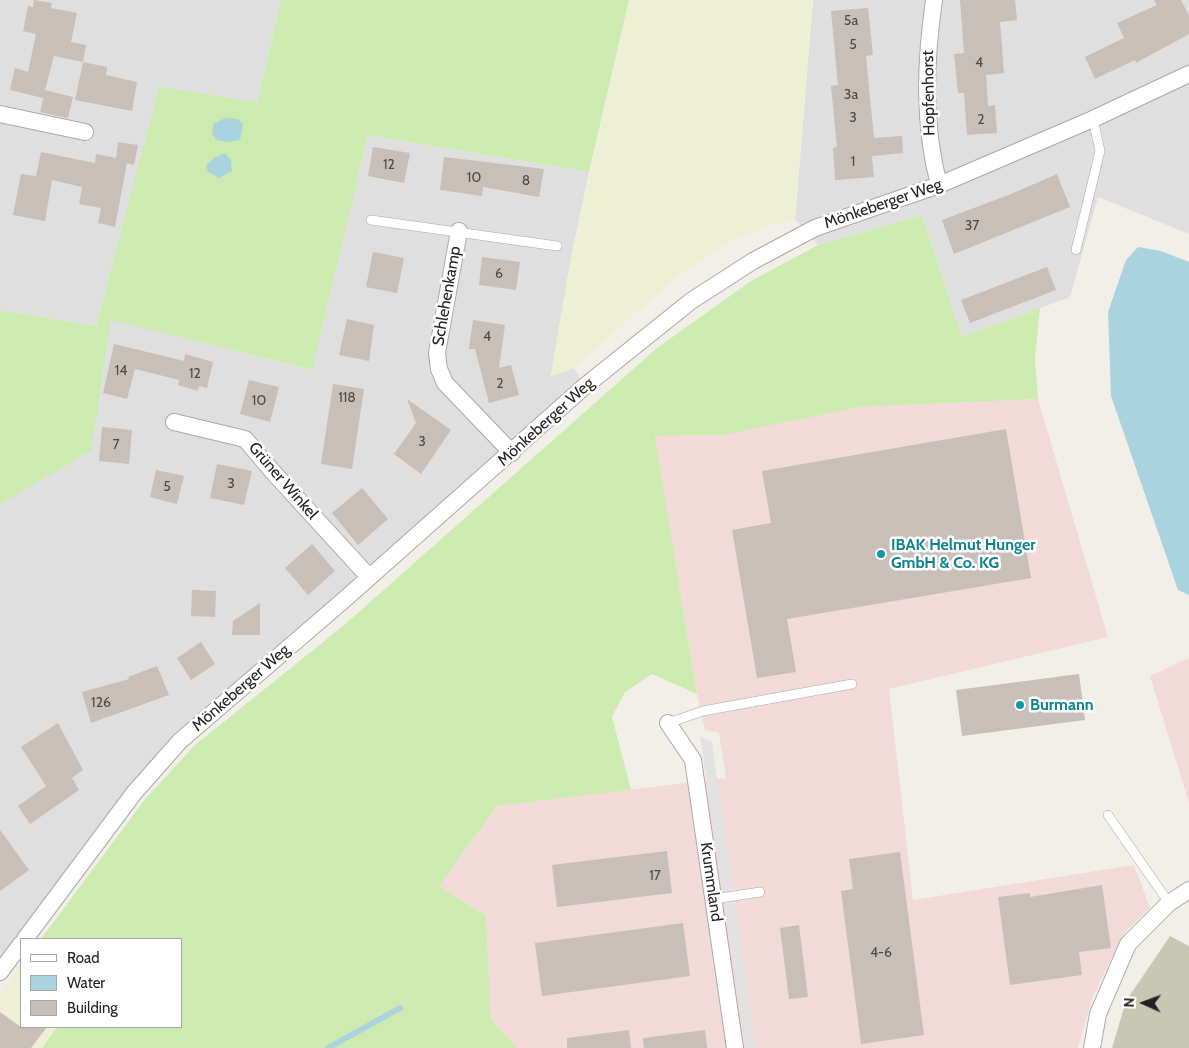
<!DOCTYPE html>
<meta charset="utf-8">
<style>
body{margin:0}
#map{position:relative;width:1189px;height:1048px;overflow:hidden;background:#f2efe9;font-family:Cabin,sans-serif}
canvas{display:block}
.legend{position:absolute;left:20px;top:938px;width:162px;height:90px;box-sizing:border-box;background:#fff;border:1px solid #a7a7a7;margin:0;padding:6px 9px;list-style:none;font-size:15px;color:#222}
.legend li{display:flex;align-items:center;gap:10px;height:25px}
.legend b{width:25px;border:1px solid #a7a7a7}
.north{position:absolute;left:1119px;top:978px;width:50px;height:50px;-webkit-text-stroke:4px #fff;paint-order:stroke;rotate:272deg;font-size:14px;font-weight:700;line-height:20px;text-align:center;color:#222}
.north::after{content:'';display:block;margin:auto;width:18px;height:22px;background:#222;clip-path:polygon(50% 0,100% 100%,50% 72%,0 100%)}
</style>
<div id="map">
<canvas width="1189" height="1048"></canvas>
<ul class="legend">
<li><b style="height:6px;background:#fff"></b>Road</li>
<li><b style="height:14px;background:#aad3df"></b>Water</li>
<li><b style="height:14px;background:#c7bfb8"></b>Building</li>
</ul>
<div class="north">N</div>
</div>
<script>
const ctx = document.querySelector('canvas').getContext('2d');
ctx.lineJoin = 'round';
function fillPath(path, color) { ctx.fillStyle = color; ctx.fill(path, 'evenodd'); }
function trace(path, color, width, dash) { ctx.strokeStyle = color; ctx.lineWidth = width; ctx.lineCap = dash ? 'butt' : 'round'; ctx.setLineDash(dash || []); ctx.stroke(path); }
function write(font, color, halo, rows, align = 'center') {
  ctx.font = font + ' Cabin,sans-serif'; ctx.lineWidth = 5; ctx.setLineDash([]); ctx.textBaseline = 'middle'; ctx.strokeStyle = halo; ctx.fillStyle = color; for (const [text, x, y, turn = 0] of rows) {
    ctx.save(); ctx.translate(x, y); ctx.rotate((+turn || 0) * Math.PI / 180); ctx.textAlign = isNaN(turn) ? turn : align; if (halo) ctx.strokeText(text, 0, 0); ctx.fillText(text, 0, 0); ctx.restore();
  }
}
fillPath(new Path2D(`
 M0,0H281L257,102L133,190L96,326L0,310Z
 M813,0H1189V234L1098,197L1070,297L962,337L922,215L818,245L795,219Z
 M368,135L589,172L570,263L551,376L574,368L585,386L180,741L0,972V502L110,319L311,370Z`), '#e0dfdf');
fillPath(new Path2D(`
 M1038,399L1108,637L889,689L913,900L1134,865L1150,908L1125,932L1093,996L1078,1048H517L491,1019L486,915L439,886L497,806L726,778L719,733L705,730L697,694L655,436L724,435L862,407Z
 M1189,658V803L1150,676Z`), '#f2dad9');
fillPath(new Path2D(`
 M1170,936L1189,946V1048H1112L1126,1001Z`), '#c7c7b4');
fillPath(new Path2D(`
 M629,0H813L795,219L765,227L727,243L681,273L574,368L551,376L570,263Z
 M20,966L21,1027H57L42,1048H0V994Z`), '#eef0d5');
fillPath(new Path2D(`
 M281,0H629L589,172L368,135L312,370L111,320L91,451L0,504V310L96,326L159,87L257,102Z
 M922,215L962,337L1040,308L1035,360L1038,399L862,407L724,435L655,436L697,694L652,674L625,692L612,717L631,790L497,806L439,886L486,915L491,1019L517,1048H42L57,1027H181V939H41L145,799L195,745L343,626L657,348L751,281L818,245Z`), '#cdebb0');
fillPath(new Path2D(`
 M700,736L712,742L755,1048H746Z`), '#e2e2e2');
fillPath(new Path2D(`
 M225,118L238,119L243,124L240,140L229,142L216,140L212,133L213,124Z
 M225,153L231,160L232,171L219,178L208,172L206,165L214,158Z
 M1138,247L1161,251L1189,262V595L1178,590L1111,396L1108,312L1126,260Z`), '#aad3df');
trace(new Path2D(`
 M328,1048L400,1008`), '#aad3df', 5.5);
fillPath(new Path2D(`
 M34,0L52,3L51,8L77,13L71,42L86,45L83,62L54,56L45,90L73,97L68,118L40,112L45,91L43,98L10,90L15,68L28,72L36,34L23,31L28,6L33,7Z
 M960,0H1015L1017,20L1000,22L1004,73L986,75L988,106L995,105L997,133L967,135L964,93H958L954,54L964,53Z
 M1154,0H1181L1189,16V34L1136,63L1135,60L1095,79L1085,57L1124,38L1117,23L1157,5Z
 M868,8L873,55L866,56L874,138L902,136L903,153L872,156L874,177L835,180L833,148L837,147L831,86L838,85L831,11Z
 M83,62L107,67L106,75L137,82L132,111L75,100Z
 M118,142L138,145L134,165L127,163L115,227L98,223L101,208L79,204L82,187L52,180L45,221L13,215L21,174L36,176L41,152L95,163L96,154L116,158Z
 M373,147L410,153L404,183L368,176Z
 M444,157L544,169L539,197L483,187L482,196L440,190Z
 M1057,174L1070,207L954,254L942,220L1011,194Z
 M373,252L404,258L397,293L366,287Z
 M482,257L520,262L516,290L479,285Z
 M1047,267L1056,290L970,323L961,300Z
 M347,319L374,325L369,361L339,355Z
 M473,320L505,325L499,368L511,365L519,395L489,403L475,349H469Z
 M114,344L184,361L185,354L213,362L207,388L199,386L198,391L178,385L179,380L135,369L127,399L103,393Z
 M249,380L279,387L270,422L240,414Z
 M333,384L364,389L352,469L321,464Z
 M407,399L451,430L421,474L394,454L416,423Z
 M102,427L132,430L129,464L99,461Z
 M1006,429L1031,578L787,619L796,672L757,678L732,530L771,523L762,471Z
 M217,464L252,471L244,505L210,498Z
 M156,470L184,476L177,504L150,497Z
 M362,488L388,519L358,545L332,513Z
 M312,544L335,571L308,595L285,568Z
 M192,590L216,591L215,617L191,616Z
 M260,603V635H232L233,621Z
 M201,642L215,664L191,680L177,658Z
 M157,666L169,695L91,723L82,692L129,679L128,677Z
 M1079,674L1085,720L962,736L956,690Z
 M58,723L83,770L72,778L79,790L30,824L18,806L46,786L21,747Z
 M0,830L29,870L0,891Z
 M667,851L672,893L557,907L552,865Z
 M900,852L924,1035L861,1044L841,891L853,889L849,859Z
 M1102,885L1111,948L1079,952L1082,975L1010,985L998,897L1030,893V897Z
 M683,923L690,976L542,996L535,943Z
 M799,925L808,997L789,999L780,928Z
 M0,1012L21,1027H47L31,1048H0Z
 M629,1030L631,1048H567V1038Z
 M705,1030L707,1048H644L643,1038Z`), '#c7bfb8');
const service = new Path2D(`
 M371,220L557,246
 M1076,250L1100,151L1093,119
 M668,723L703,711L852,684
 M1108,815L1169,903
 M714,899L760,892`);
const minor = new Path2D(`
 M934,0C925,63 923,124 939,185
 M0,114L85,132
 M459,231L437,353L439,369L445,383L512,453
 M174,422L245,439L273,472L369,577
 M668,723L693,760L735,1048
 M25,939L134,793L180,741L345,599L585,386L691,301L753,261L815,228L939,185L1093,119L1189,74
 M0,972L21,944
 M1092,1048L1098,1014L1128,944L1169,903L1189,890`);
trace(service, '#a9a9a9', 10);
trace(minor, '#a9a9a9', 18);
trace(service, '#fff', 9);
trace(minor, '#fff', 16);
for (const [x, y, r, color] of [
 [881,554,5,"#0f9aa8"],
 [1020,705,5,"#0f9aa8"]
]) { const dot = new Path2D(); dot.arc(x, y, r, 0, 2 * Math.PI); ctx.fillStyle = color; ctx.fill(dot); trace(dot, '#fff', 2); }
write('14px', '#4b4948', null, [
 ["5a",851,21],
 ["5",853,45],
 ["4",979,63],
 ["3a",851,95],
 ["3",853,118],
 ["2",981,120],
 ["1",853,162],
 ["12",389,165],
 ["10",474,178],
 ["8",526,181],
 ["37",972,226],
 ["6",499,274],
 ["4",487,337],
 ["14",121,371],
 ["12",195,374],
 ["2",500,384],
 ["118",347,398],
 ["10",259,401],
 ["3",422,442],
 ["7",116,445],
 ["3",231,484],
 ["5",167,487],
 ["126",101,703],
 ["17",655,876],
 ["4-6",881,953]
]);
write('16px', '#222', '#fff', [
 ["Hopfenhorst",929,93,-91],
 ["Mönkeberger Weg",883,204,-19],
 ["Schlehenkamp",447,296,-80],
 ["Mönkeberger Weg",546,422,-42],
 ["Grüner Winkel",283,481,49],
 ["Mönkeberger Weg",241,688,-41],
 ["Krummland",711,882,82]
]);
write('bold 16px', '#0d838f', '#fff', [
 ["IBAK Helmut Hunger",891,545],
 ["GmbH & Co. KG",891,563],
 ["Burmann",1030,705]
], 'left');
</script>
